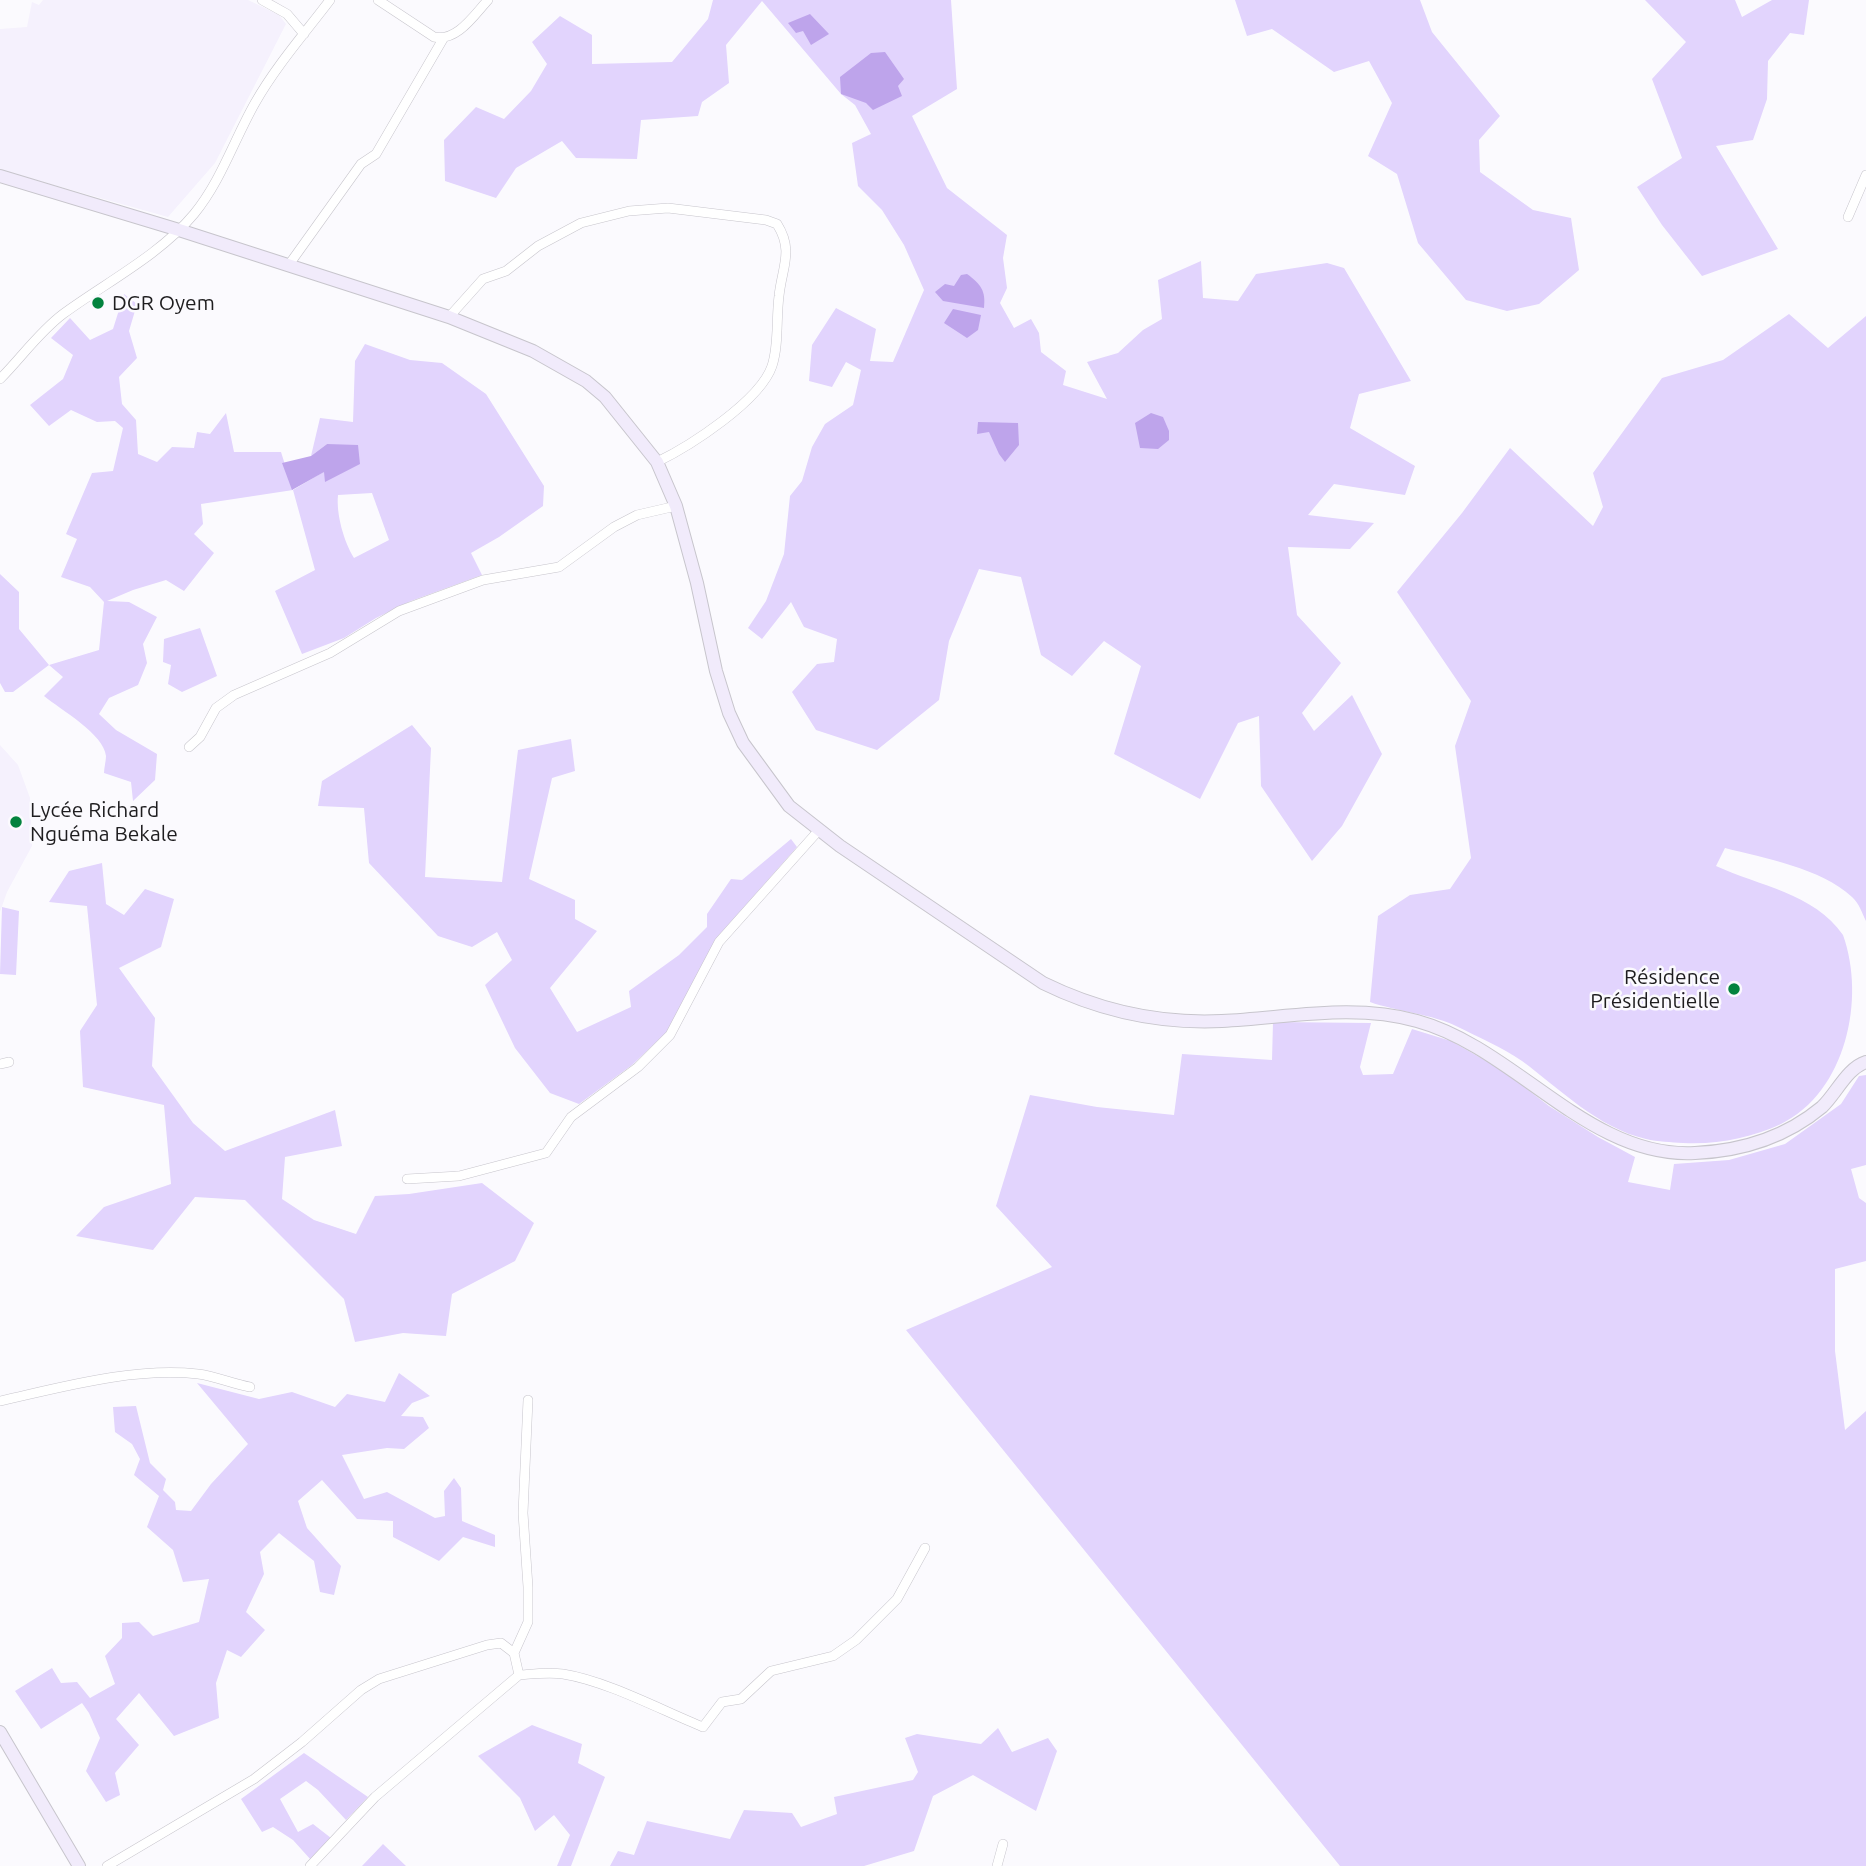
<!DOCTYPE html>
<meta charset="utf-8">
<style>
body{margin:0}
canvas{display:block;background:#fbfafe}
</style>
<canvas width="1866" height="1866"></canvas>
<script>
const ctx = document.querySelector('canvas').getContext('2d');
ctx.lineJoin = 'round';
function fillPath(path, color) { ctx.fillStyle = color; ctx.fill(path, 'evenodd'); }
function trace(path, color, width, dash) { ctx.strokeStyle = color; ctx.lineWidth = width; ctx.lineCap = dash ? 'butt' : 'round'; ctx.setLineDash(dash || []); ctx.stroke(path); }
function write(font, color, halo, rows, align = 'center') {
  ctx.font = font + ' Ubuntu,sans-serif'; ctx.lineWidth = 5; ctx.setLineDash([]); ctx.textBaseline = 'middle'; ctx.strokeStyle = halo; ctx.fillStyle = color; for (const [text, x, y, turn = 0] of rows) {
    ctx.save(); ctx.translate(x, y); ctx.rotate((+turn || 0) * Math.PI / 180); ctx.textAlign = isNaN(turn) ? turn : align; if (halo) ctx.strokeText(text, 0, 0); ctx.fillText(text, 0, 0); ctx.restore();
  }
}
fillPath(new Path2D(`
 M43,0H248L279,15L286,24L215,163L168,217L0,170V29L27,27L32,2L39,5Z
 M0,745L18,765L30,798L32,846L7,892L0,912Z`), '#f5f1fd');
fillPath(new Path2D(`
 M713,0H951L957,89L912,116L947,188L1007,235L1003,258L1007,288L1000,303L1014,328L1031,319L1039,333L1041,352L1066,371L1063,385L1107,399L1087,362L1118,353L1143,330L1162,319L1158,280L1201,261L1203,298L1238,301L1256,274L1327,263L1344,268L1411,381L1359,394L1350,428L1415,466L1405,495L1334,484L1308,515L1374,523L1350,549L1288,547L1297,615L1341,663L1302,713L1314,731L1352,695L1382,754L1342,826L1312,861L1261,786L1259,716L1238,723L1200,799L1114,754L1141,666L1104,641L1072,676L1041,655L1021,577L979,569L949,641L939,700L877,750L816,730L792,692L817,664L834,662L837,639L804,627L791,602L762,639L748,628L766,601L784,554L790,496L802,481L812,447L825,424L853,405L861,370L846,362L832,387L809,381L812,345L836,308L876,329L870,361L893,362L924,290L904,245L882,210L858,186L852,143L871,134L855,105L841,94L762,1L726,45L729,83L702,102L698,116L641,120L637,159L576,158L562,141L516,168L496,198L445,181L444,140L476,107L504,119L531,91L547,64L532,42L560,16L592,35V64L672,62L708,19Z
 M1235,0H1420L1432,32L1500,116L1479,140L1480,172L1533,210L1571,218L1579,270L1539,304L1507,311L1466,300L1418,243L1397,174L1368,156L1392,103L1369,61L1334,72L1272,29L1247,36Z
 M1645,0H1735L1742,17L1772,0H1809L1804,35L1790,33L1768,61L1767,99L1753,140L1716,146L1778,249L1702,276L1662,225L1637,187L1682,158L1652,79L1686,42Z
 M124,294L137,304L129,331L137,358L119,377L122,404L136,420L138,454L157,462L172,447L194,448L197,432L210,434L226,413L234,452H281L293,490L325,471V482L327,444L311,456L320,418L353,422L355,361L365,344L410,360L442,363L486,394L544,486L543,506L499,537L471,553L482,575L411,601L376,618L344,638L302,654L275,591L315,570L293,490L201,504L203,524L194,534L214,553L184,591L166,580L133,590L107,601L129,602L157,617L143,644L147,663L138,685L109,698L99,714L116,730L157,754L155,780L133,801L131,782L104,773C104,768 106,761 106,756C104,734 61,710 44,696L63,677L49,665L13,692H5L0,683V574L19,592V629L49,665L99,650L104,602L90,587L61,577L77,539L66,534L92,473L113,471L123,428L115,421L97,422L71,410L49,426L30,405L63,379L73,355L51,338L70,318L90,340L113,329ZM372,493L389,540L354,558C344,542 336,514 338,495Z
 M1789,314L1828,348L1866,316V921C1862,913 1859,903 1852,897C1821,868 1764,858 1725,848L1716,866C1759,886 1814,893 1843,935C1866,999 1846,1092 1781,1124C1751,1138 1716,1145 1683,1143C1671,1142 1658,1142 1646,1139C1598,1128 1560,1089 1522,1061C1502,1047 1478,1037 1456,1026C1435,1015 1395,1011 1370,1002L1378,916L1410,895L1450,889L1471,858L1455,746L1471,701L1397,592L1462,513L1510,448L1593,526L1603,507L1593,473L1662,378L1723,360Z
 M200,628L217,676L182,692L168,684L171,665L163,662L164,639Z
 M412,725L431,748L425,877L502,882L518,750L571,739L575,771L552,778L529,879L575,900V919L597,931L550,988L577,1032L631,1007L629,991L679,955L707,927V914L731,879L742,880L791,839L797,847L716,939L667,1032L632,1065L579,1104L550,1093L515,1048L485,985L512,960L497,932L472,947L438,936L369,863L364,808L318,806L322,781Z
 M102,863L106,904L124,915L145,889L174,899L161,947L119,968L155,1018L152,1066L193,1123L225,1151L335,1110L342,1146L285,1157L282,1199L314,1220L356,1234L375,1196L409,1194L482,1183L534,1223L515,1261L452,1294L446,1336L403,1333L355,1342L344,1299L245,1200L195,1197L153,1250L76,1236L104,1207L171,1184L164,1105L83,1087L80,1031L97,1005L87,906L49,902L69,871Z
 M2,907L19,911L16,975L0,974Z
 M1273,1022L1371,1023L1360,1067L1363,1075L1393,1074L1412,1029L1451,1041L1502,1070L1549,1106L1598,1137L1635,1157L1628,1182L1670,1190L1674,1164L1729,1160L1785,1144L1841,1104L1859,1076L1866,1075V1165L1851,1169L1859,1198L1866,1203V1261L1835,1269V1351L1845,1430L1866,1411V1866H1340L906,1330L1052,1267L996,1206L1030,1095L1097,1107L1174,1115L1182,1054L1272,1060Z
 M399,1373L430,1396L412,1403L401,1416L423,1417L429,1428L404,1449L387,1448L342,1455L364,1499L387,1492L435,1518L445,1516L444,1491L454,1478L461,1488L462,1521L495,1535V1547L463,1537L439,1561L393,1537V1521L357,1519L322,1480L298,1501L307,1528L341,1566L334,1595L320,1592L314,1561L279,1533L260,1552L264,1574L246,1612L265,1630L241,1657L227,1650L216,1683L219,1718L174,1736L139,1693L116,1719L139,1745L115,1773L120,1795L106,1802L86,1771L100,1738L89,1713L82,1703L41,1729L15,1691L52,1668L61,1683L77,1682L90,1698L115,1684L105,1656L122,1638V1623L139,1622L153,1636L199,1622L209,1579L183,1582L173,1550L147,1527L159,1496L134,1475L140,1459L132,1444L115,1432L113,1407L136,1406L150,1463L166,1479L163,1490L175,1502L176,1510L191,1511L211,1484L248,1444L197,1383L259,1399L292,1392L335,1407L347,1394L385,1402Z
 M532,1725L582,1744L578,1763L605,1777L571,1866H557L570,1835L554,1815L535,1831L520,1798L478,1756Z
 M998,1728L1012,1752L1048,1738L1057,1751L1036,1811L973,1775L933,1796L914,1851L864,1866H610L618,1851L634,1855L647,1821L730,1839L744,1810L792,1813L801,1827L837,1814L834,1797L913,1780L918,1772L905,1738L917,1734L981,1744Z
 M304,1753L368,1797L346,1820L318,1790L306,1781L280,1799L298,1832L313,1824L331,1838L311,1860L293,1840L273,1827L262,1832L241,1799Z
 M383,1844L406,1866H362Z`), '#e2d4fd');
fillPath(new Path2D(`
 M810,14L829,34L811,45L803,31L796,33L788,23Z
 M885,52L904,79L898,86L902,96L873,110L866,103L841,94L840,77L871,53Z
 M967,274C981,284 986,291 984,308L943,301L935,292L945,284L954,286L961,275Z
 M953,309L981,315L978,330L967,338L944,323Z
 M1151,413L1163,417L1169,431V440L1158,449L1140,448L1135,423Z
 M978,422L1018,423L1019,445L1005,462L999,454L989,432L977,434Z
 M327,444L358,445L360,464L325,482L324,472L292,490L282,463L311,456Z`), '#bea4eb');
const street = new Path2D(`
 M262,0L287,14L304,34
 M378,0L434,37C457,42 474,15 488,0
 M1848,217L1866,175
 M288,266L361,164L376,154L443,39
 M449,317L483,279L506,271L538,246L581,223L629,211L668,208L766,220L777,224C794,251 782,267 779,296C776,319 779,345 772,366C760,401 690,446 657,462
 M0,379C21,358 39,332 63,314C105,283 160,255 194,214C221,181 234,140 255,103C276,66 305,33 330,0
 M189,747L200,737L216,708L234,695L330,653L399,611L483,580L559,567L614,527L637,515L676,506
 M0,1064L9,1062
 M407,1179L459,1176L546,1153L571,1117L638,1067L670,1035L719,942L819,830
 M0,1401C63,1387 133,1367 198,1374C215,1376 233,1384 250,1387
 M514,1653L528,1622V1587L523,1513L528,1400
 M107,1866L254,1779L302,1742L361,1690L379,1679L487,1645L501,1643L514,1653L519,1675
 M310,1866L375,1797L519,1675C533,1674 548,1672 563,1674C607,1681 661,1710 703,1727L722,1702L741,1699L771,1671L833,1656L856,1640L897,1599L925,1548
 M997,1866L1003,1844`);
const secondary = new Path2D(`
 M0,176L179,230L449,317L533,351L586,381L605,397L657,462L676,506L697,583L716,671L729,713L743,743L789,806L840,846L1043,983C1098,1010 1160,1024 1222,1021C1287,1018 1353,1003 1417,1021C1516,1048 1589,1159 1695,1153C1741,1151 1786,1137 1822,1107C1836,1094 1847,1068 1866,1062
 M0,1732L79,1866`);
trace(street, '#c7c5cc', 10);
trace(secondary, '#c7c5cc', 14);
trace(street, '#fff', 9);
trace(secondary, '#f1ebfb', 12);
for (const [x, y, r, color] of [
 [98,303,7,"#03833e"],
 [16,822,7,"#03833e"],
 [1734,989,7,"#03833e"]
]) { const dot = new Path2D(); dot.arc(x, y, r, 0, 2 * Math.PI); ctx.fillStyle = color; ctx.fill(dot); trace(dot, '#fbfafe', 2.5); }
write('21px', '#1e1d1f', '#fbfafe', [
 ["DGR Oyem",112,303],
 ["Lycée Richard",30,810],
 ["Nguéma Bekale",30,834],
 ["Résidence",1720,977,"right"],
 ["Présidentielle",1720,1001,"right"]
], 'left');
</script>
